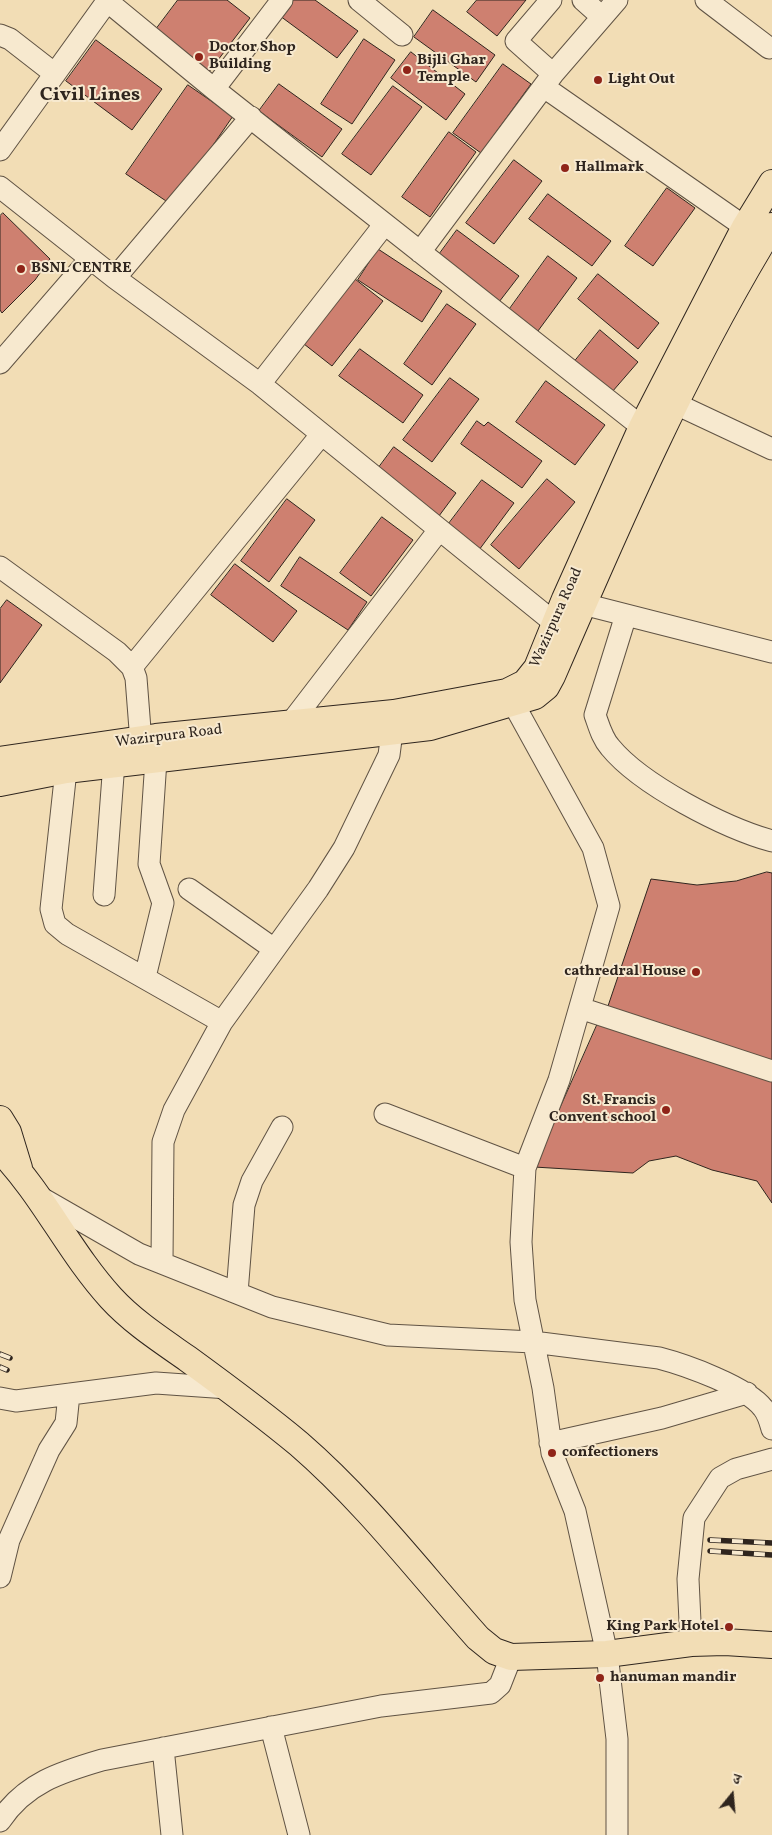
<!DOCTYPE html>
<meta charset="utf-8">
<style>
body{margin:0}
#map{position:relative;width:772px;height:1835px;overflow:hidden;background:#f2ddb5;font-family:Vollkorn,"Noto Serif Devanagari",serif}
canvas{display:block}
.north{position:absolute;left:707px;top:1770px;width:50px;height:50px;-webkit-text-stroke:4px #f7e9cf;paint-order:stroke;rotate:17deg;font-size:14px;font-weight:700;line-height:20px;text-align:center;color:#2f251e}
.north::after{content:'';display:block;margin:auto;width:18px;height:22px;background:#2f251e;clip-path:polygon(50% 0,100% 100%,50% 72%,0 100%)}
</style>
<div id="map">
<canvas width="772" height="1835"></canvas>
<div class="north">उ</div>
</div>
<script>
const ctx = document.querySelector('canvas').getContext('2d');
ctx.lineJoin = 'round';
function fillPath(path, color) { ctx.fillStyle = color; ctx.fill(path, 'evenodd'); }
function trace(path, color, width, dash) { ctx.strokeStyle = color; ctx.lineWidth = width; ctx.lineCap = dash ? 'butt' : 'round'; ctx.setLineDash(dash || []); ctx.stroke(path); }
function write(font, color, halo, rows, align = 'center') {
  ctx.font = font + ' Vollkorn,serif'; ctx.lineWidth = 4; ctx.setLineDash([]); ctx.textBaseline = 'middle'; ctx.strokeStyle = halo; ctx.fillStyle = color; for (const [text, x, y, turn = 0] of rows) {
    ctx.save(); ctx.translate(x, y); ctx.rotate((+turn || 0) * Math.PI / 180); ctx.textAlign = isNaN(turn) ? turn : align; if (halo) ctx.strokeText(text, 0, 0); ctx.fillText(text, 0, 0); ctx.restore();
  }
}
const building = new Path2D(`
 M178,0H227L250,18L205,77L151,36Z
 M286,0H315L358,31L337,58L276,13Z
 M477,0H526L497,36L467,12Z
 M433,10L495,55L476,82L414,37Z
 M364,39L395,60L352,124L321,104Z
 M96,40L162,89L132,130L66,81Z
 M411,52L465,94L446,120L391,78Z
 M503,64L531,84L481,153L453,133Z
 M279,84L342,129L322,157L259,111Z
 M188,85L233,116L172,205L126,174Z
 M393,86L422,107L371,175L342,154Z
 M449,132L476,152L430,217L402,197Z
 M514,160L542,181L494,244L466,223Z
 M667,188L695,208L653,266L625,246Z
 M548,194L611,241L592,266L529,219Z
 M3,213L50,259L35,280L2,313L0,310V216Z
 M457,230L519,276L499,302L438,256Z
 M378,249L442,291L422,322L358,280Z
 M548,256L577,278L535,335L506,314Z
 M598,274L659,323L638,349L578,299Z
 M355,279L383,301L332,366L304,344Z
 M447,304L476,324L432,385L404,364Z
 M600,330L638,362L612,392L575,361Z
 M360,349L423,395L403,423L339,376Z
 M450,378L479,399L432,462L403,440Z
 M546,381L605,425L575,465L516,422Z
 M477,421L484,426L488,422L542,461L522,488L461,444Z
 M394,447L456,493L436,520L374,474Z
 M547,479L575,502L519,569L491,545Z
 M482,480L514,503L476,554L444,530Z
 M287,499L315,520L269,582L241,561Z
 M382,517L413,540L371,596L340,573Z
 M300,557L367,602L348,630L281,586Z
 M235,564L297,611L273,642L211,595Z
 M7,600L42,625L0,683V609Z
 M767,872L772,873V1063L607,1009L651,879L697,885L736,881Z
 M598,1023L772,1081V1203L757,1181L712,1170L676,1156L649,1161L633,1173L534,1167Z`);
fillPath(building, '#ce8070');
trace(building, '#2f251e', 1);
const minor = new Path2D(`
 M359,0L402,35
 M551,0L516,41L553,74
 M583,0L602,17
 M706,0L769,48
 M107,1L214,89L642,427
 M0,35L10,39L55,74
 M544,87L745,227
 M214,89L282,0
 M0,150L108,0
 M0,187L115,278L260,384L556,624
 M420,252L553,74L617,0
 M115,278L251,117
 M0,363L90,259
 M260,384L384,225
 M676,404L772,449
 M0,567L117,652L132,667L136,678L142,755
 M583,604L772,652
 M626,615L595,715C599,726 602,738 610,747C641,785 725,828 772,841
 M132,667L321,435
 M507,692L593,848L609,906L559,1080L525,1168L521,1242L525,1300L543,1388L552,1453L575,1511L607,1654L617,1739V1835
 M290,724L439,530
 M66,770L51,909L55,924L67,934L222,1022
 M189,889L274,949
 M104,895L115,749
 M145,977L163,903L149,864L157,745
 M580,1008L772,1071
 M385,1114L525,1168
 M38,1196L139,1254L272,1307L388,1335L533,1342L659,1358C686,1365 747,1387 763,1408C768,1414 770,1422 772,1429
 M162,1262L163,1142L174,1110L222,1022L318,889L344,848L389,755L394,716
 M237,1293L244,1205L252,1181L282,1127
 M0,1398L16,1401L156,1383L228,1388
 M550,1443L662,1418L747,1393
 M0,1577L9,1540L49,1450L66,1423L69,1394
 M691,1643L688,1579L694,1518L720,1478L736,1469L772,1459
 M271,1727L299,1835
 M163,1748L172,1835
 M0,1821C25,1783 61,1772 102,1760L381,1706L491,1693L500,1685L511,1657`);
const major = new Path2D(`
 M0,760L156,737L394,713L507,692L525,683L537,668L565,599L642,427L745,227L772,183
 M0,783L66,770L430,727L535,696L546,687L552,676C618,523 685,368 772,226
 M0,1119L8,1132L19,1168
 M0,1150C43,1194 69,1252 111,1298C133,1322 161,1340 188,1359C225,1386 263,1414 299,1444C366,1502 420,1573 478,1638L494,1651L511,1657L607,1654L691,1643L725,1642L772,1645`);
trace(minor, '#605344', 23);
trace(major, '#2f251e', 28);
trace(minor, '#f7e9cf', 21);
trace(major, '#f2ddb5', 26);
const rail = new Path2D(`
 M0,1354L10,1358
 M0,1367L7,1370
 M710,1540L772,1543
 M710,1551L772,1555`);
trace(rail, '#2f251e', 5.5);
trace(rail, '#f7e9cf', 4, [11]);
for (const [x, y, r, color] of [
 [199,57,5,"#8f2418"],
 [407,70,5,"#8f2418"],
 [598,80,5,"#8f2418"],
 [565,168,5,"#8f2418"],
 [21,269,5,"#8f2418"],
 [696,972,5,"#8f2418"],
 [666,1110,5,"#8f2418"],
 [552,1453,5,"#8f2418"],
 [729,1627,5,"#8f2418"],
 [600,1678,5,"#8f2418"]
]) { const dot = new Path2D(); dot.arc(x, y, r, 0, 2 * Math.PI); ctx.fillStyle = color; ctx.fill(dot); trace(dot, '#f7e9cf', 2); }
write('bold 15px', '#2f251e', '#f7e9cf', [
 ["Doctor Shop",209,48],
 ["Building",209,65],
 ["Bijli Ghar",417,61],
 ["Temple",417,78],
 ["Light Out",608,80],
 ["Hallmark",575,168],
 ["BSNL CENTRE",31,269],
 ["cathredral House",686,972,"right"],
 ["St. Francis",656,1101,"right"],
 ["Convent school",656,1118,"right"],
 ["confectioners",562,1453],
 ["King Park Hotel",719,1627,"right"],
 ["hanuman mandir",610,1678]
], 'left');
write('15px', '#2f251e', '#f7e9cf', [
 ["Wazirpura Road",557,618,-66],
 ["Wazirpura Road",169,737,-7]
]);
write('bold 20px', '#2f251e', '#f7e9cf', [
 ["Civil Lines",90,96]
]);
</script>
